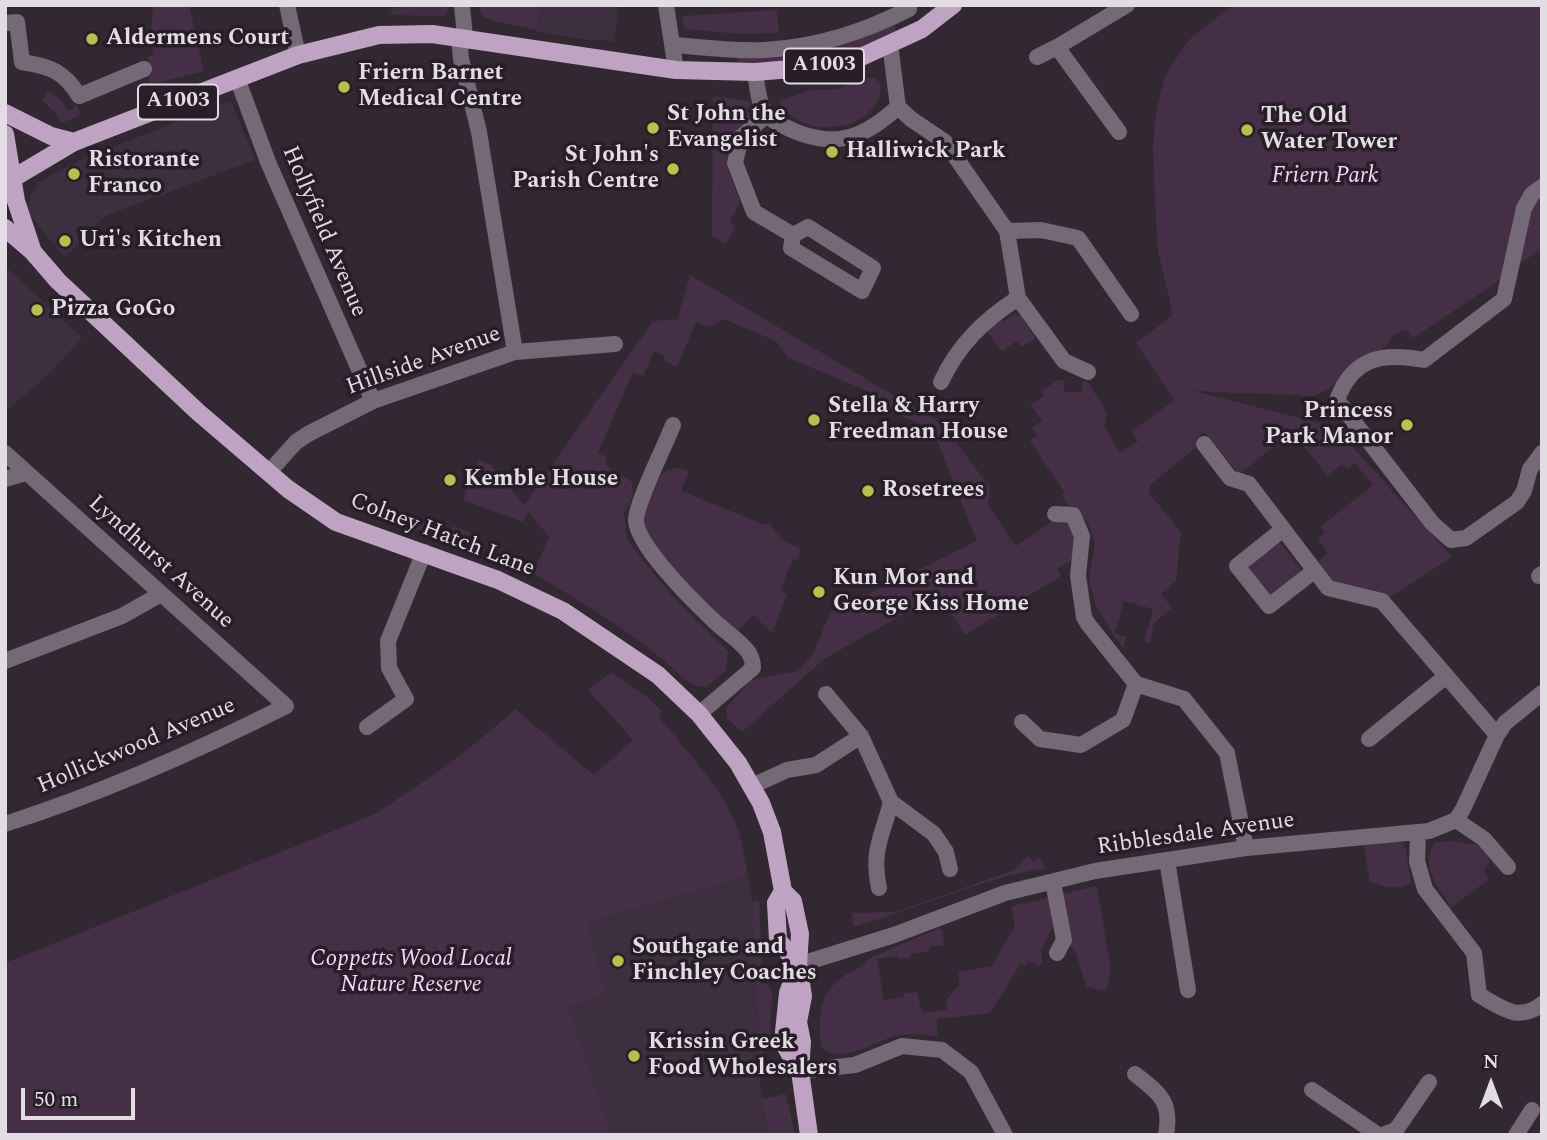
<!DOCTYPE html>
<style>
body{margin:0}
#map{position:relative;width:1547px;height:1140px;overflow:hidden;background:#312832;font-family:Spectral,serif}
canvas{display:block}
.frame{position:absolute;inset:0;border:7px solid #e2dce3;pointer-events:none}
.north{position:absolute;left:1456px;top:1049px;width:70px;height:70px;-webkit-text-stroke:5px #271e28;paint-order:stroke;rotate:0deg;font-size:19px;font-weight:700;line-height:28px;text-align:center;color:#e2dce3}
.north::after{content:'';display:block;margin:auto;width:24px;height:32px;background:#e2dce3;clip-path:polygon(50% 0,100% 100%,50% 72%,0 100%)}
.scale{position:absolute;left:21px;top:1088px;width:114px;height:32px;box-sizing:border-box;border:4px solid #e2dce3;border-top:0;padding-left:9px;font-size:21px;line-height:24px;white-space:nowrap;color:#e2dce3;-webkit-text-stroke:5px #271e28;paint-order:stroke}
</style>
<div id="map">
<canvas width="1547" height="1140"></canvas>
<div class="frame"></div>
<div class="north">N</div>
<div class="scale">50 m</div>
</div>
<script>
const ctx = document.querySelector('canvas').getContext('2d');
ctx.lineJoin = 'round';
function fillPath(path, color) { ctx.fillStyle = color; ctx.fill(path, 'evenodd'); }
function trace(path, color, width, dash) { ctx.strokeStyle = color; ctx.lineWidth = width; ctx.lineCap = dash ? 'butt' : 'round'; ctx.setLineDash(dash || []); ctx.stroke(path); }
function write(font, color, halo, rows, align = 'center') {
  ctx.font = font + ' Spectral,serif'; ctx.lineWidth = 7; ctx.setLineDash([]); ctx.textBaseline = 'middle'; ctx.strokeStyle = halo; ctx.fillStyle = color; for (const [text, x, y, turn = 0] of rows) {
    ctx.save(); ctx.translate(x, y); ctx.rotate((+turn || 0) * Math.PI / 180); ctx.textAlign = isNaN(turn) ? turn : align; if (halo) ctx.strokeText(text, 0, 0); ctx.fillText(text, 0, 0); ctx.restore();
  }
}
fillPath(new Path2D(`
 M396,5H447L448,12L444,16L389,15Z
 M541,5H619L614,42L596,39L595,41L537,32Z
 M231,101L255,160L105,216L65,258L30,215L28,206L32,192L40,181L84,158Z
 M5,266L82,338L51,372L5,412Z
 M748,876L752,902L761,1069L760,1088L769,1135H611L568,1007L605,994L587,922Z`), '#3d2f3f');
fillPath(new Path2D(`
 M153,5H189L204,71L149,85L148,57L154,54L151,35Z
 M478,5H541L537,30L492,21L482,16Z
 M1233,5H1542V248L1487,289L1413,338L1406,329L1395,334L1382,350L1352,367L1342,380L1316,396L1194,391L1327,425L1351,445L1452,557L1389,598L1333,583L1317,562L1328,553L1318,539L1325,533L1320,527L1373,485L1355,463L1347,469L1342,464L1328,476L1292,432L1239,474L1204,432L1195,439L1199,445L1150,485L1149,493L1181,532L1176,581L1161,594L1172,608L1154,623L1150,643L1144,642L1153,609L1124,601L1115,633L1127,637L1123,649L1096,607L1089,579L1095,543L1088,523L1075,515L1062,496L1065,493L1030,441L1037,436L1032,428L1042,421L1030,405L1044,396L1041,391L1058,380L1065,381L1064,392H1082L1083,382H1088L1107,413L1105,427L1120,453L1138,441L1131,432L1174,400L1136,343L1173,315L1157,246L1153,144L1156,112L1164,79L1182,49L1192,37Z
 M777,10L779,33L740,34L685,29L682,16Z
 M892,24L898,32C877,42 855,54 831,58C800,64 768,63 737,63V54C793,52 841,52 892,24Z
 M874,77L880,83C884,117 842,132 814,126C802,124 790,115 780,108V100L811,90L838,89L860,79Z
 M48,91L60,99L68,111L77,105L81,115L61,123L55,112L42,101Z
 M713,96L747,101L750,103L752,115C747,125 737,133 732,142C719,166 736,182 740,202L730,222L736,226L726,244L712,236Z
 M690,275L944,425L990,488L988,505L1016,546L1051,522L1058,520L1070,525L1076,542L1072,560L1057,569L1061,576L965,635L939,594L824,659L742,732L727,718L726,708L751,680L798,671L813,654L830,613L977,541L932,428L881,409L884,403L874,399L875,394L788,358L776,341L723,319L710,327L696,322L677,367L664,361L665,356L654,351L643,376L633,372L598,453L606,457C605,472 621,474 632,482L633,494L627,510L624,511L626,534L630,544L675,599L728,651L726,671L706,687C687,687 675,669 661,658C622,626 576,599 533,573L549,537L528,511L523,522L463,500L478,460L490,464L524,505L653,321L678,319Z
 M1014,315L1021,316L1036,338L1022,347L1017,341L1002,351L986,331L999,320L1004,321Z
 M681,468L689,471L681,491L765,525L770,523C777,538 786,543 801,549L797,560L793,559L780,590L787,594L772,633L753,615L736,633C714,612 644,549 643,520C642,511 650,498 653,489C658,476 665,468 681,468Z
 M414,517L431,523L430,526L450,534L453,526L478,535L473,549L411,527Z
 M1278,540L1302,571L1270,595L1247,566Z
 M611,672L646,696L662,711L659,717C688,753 724,789 739,833C743,847 745,862 748,876L587,922L606,994L568,1007L611,1135H5V963L373,815C422,784 472,749 515,709L594,775L633,740L588,690Z
 M1401,841L1406,849L1411,883C1397,891 1386,887 1370,882L1363,844Z
 M1452,841L1479,845L1487,852L1489,863L1483,871L1489,879L1452,907C1438,888 1418,864 1436,842Z
 M1029,856L1033,862L1039,857L1046,868C979,879 918,909 853,927L852,913L896,912L1014,870Z
 M1097,886L1111,969L1106,991L1086,986L1076,953L1071,947L1062,894Z
 M1048,898L1053,926L1041,950L1042,962L1039,967L1029,961L1026,966L1021,963L990,1013L937,1019V1036C924,1035 912,1033 899,1035C876,1040 843,1066 821,1047C819,1016 816,995 845,975C854,970 862,968 868,959L939,928L942,931L944,945L930,947V951L911,954V957L899,959L898,956L877,959L884,1000L904,997V993L917,992L922,1013L947,1010V999L959,985V972L992,966L1015,926L1011,906Z
 M759,901L763,983L769,986L772,992L770,1042L760,1057L752,902Z
 M786,1094L795,1135H769L762,1099Z`), '#442f46');
trace(new Path2D(`
 M287,5L298,55
 M462,5L465,38
 M666,5L676,70
 M5,23L17,22L22,62C50,66 65,72 79,96L144,69
 M459,37L461,59L479,132L515,352
 M890,44L898,107L911,119L945,142L1007,231L1018,298L1064,361L1088,372
 M673,45C703,47 735,52 765,50C818,47 863,32 909,9
 M1037,57L1057,47
 M755,72C757,85 758,103 766,114C775,124 788,128 799,133C841,148 867,135 898,107
 M237,78L268,162L373,401
 M767,115L741,137L735,163L754,212L793,235L791,248L862,291L873,268L808,227L793,235
 M1119,132L1057,47L1127,5
 M1542,187L1532,194L1524,208L1504,299L1424,360C1383,352 1353,357 1337,400L1432,523L1451,540L1466,538L1517,502L1524,491L1530,469L1542,453
 M1007,231L1041,230L1078,238L1131,314
 M941,382C958,345 984,320 1018,298
 M673,425C666,444 636,503 636,520C636,545 694,602 713,620C724,631 741,641 749,653C752,658 753,662 753,668L699,714
 M1204,444L1230,478L1249,484L1328,588L1382,601L1497,735
 M5,453L286,706C195,752 102,793 5,824
 M269,472L296,442L308,434L373,401L515,352L615,344
 M5,479L26,473
 M1055,514L1073,515L1082,536L1078,576L1084,617L1088,624L1136,684L1184,699L1227,753L1246,848
 M1282,530L1237,566L1269,606L1314,571
 M1539,576L1542,574
 M5,661L122,616L161,594
 M826,694L861,736L891,802L934,834L946,852L950,869
 M1022,722L1040,739L1081,745L1123,720L1136,684
 M367,727L406,699L389,668L388,641L424,552
 M1369,739L1445,677
 M752,786L787,770L816,765L861,736
 M1456,820L1484,839L1508,867
 M1418,833L1417,861L1425,889L1474,953L1479,995C1501,1007 1518,1023 1542,1004
 M1167,860L1188,990
 M1053,882L1064,940L1057,953
 M879,888C871,851 882,837 891,802
 M798,965L894,935L1005,893L1095,871L1246,848L1429,831L1456,820L1463,809L1497,735L1505,723L1542,693
 M800,1071L855,1065L902,1046L942,1050L971,1072L1005,1135
 M1135,1074C1160,1094 1172,1101 1166,1135
 M1312,1090L1377,1134
 M1385,1134L1396,1130L1429,1082
 M1516,1135L1532,1110`), '#756877', 16);
trace(new Path2D(`
 M5,113L51,136L74,142
 M5,134L16,201L33,252
 M5,183L74,142L200,93L298,55L379,35L432,34L676,70L755,72L827,66L861,57L922,29L953,5
 M5,228L33,252L58,281L198,412L288,489L336,522L498,580L563,611L658,675L699,714L738,763L761,803L772,832L783,891L793,901L800,934L798,965L803,996L798,1022L802,1042L800,1071L809,1135
 M783,891L776,903L778,940L798,965
 M797,968L788,993L783,1042L799,1070`), '#bfa3c2', 18);
for (const [x, y, r, color] of [
 [92,39,7,"#b5c249"],
 [344,87,7,"#b5c249"],
 [653,128,7,"#b5c249"],
 [1247,130,7,"#b5c249"],
 [832,152,7,"#b5c249"],
 [673,169,7,"#b5c249"],
 [74,174,7,"#b5c249"],
 [65,241,7,"#b5c249"],
 [37,310,7,"#b5c249"],
 [814,420,7,"#b5c249"],
 [1407,425,7,"#b5c249"],
 [450,480,7,"#b5c249"],
 [868,491,7,"#b5c249"],
 [819,592,7,"#b5c249"],
 [618,961,7,"#b5c249"],
 [634,1056,7,"#b5c249"]
]) { const dot = new Path2D(); dot.arc(x, y, r, 0, 2 * Math.PI); ctx.fillStyle = color; ctx.fill(dot); trace(dot, '#271e28', 2.5); }
for (const [x, y, w] of [
 [824,66,80],
 [178,102,80]
]) { const box = new Path2D(); box.roundRect(x - w / 2, y - 17.5, w, 35, 5); ctx.fillStyle = '#271e28'; ctx.fill(box); trace(box, '#e2dce3', 2); }
write('bold 21px', '#e2dce3', null, [
 ["A1003",824,66],
 ["A1003",178,102]
]);
write('bold 23px', '#e2dce3', '#271e28', [
 ["Aldermens Court",106,39],
 ["Friern Barnet",358,74],
 ["Medical Centre",358,100],
 ["St John the",667,115],
 ["Evangelist",667,141],
 ["The Old",1261,117],
 ["Water Tower",1261,143],
 ["Halliwick Park",846,152],
 ["St John's",659,156,"right"],
 ["Parish Centre",659,182,"right"],
 ["Ristorante",88,161],
 ["Franco",88,187],
 ["Uri's Kitchen",79,241],
 ["Pizza GoGo",51,310],
 ["Stella & Harry",828,407],
 ["Freedman House",828,433],
 ["Princess",1393,412,"right"],
 ["Park Manor",1393,438,"right"],
 ["Kemble House",464,480],
 ["Rosetrees",882,491],
 ["Kun Mor and",833,579],
 ["George Kiss Home",833,605],
 ["Southgate and",632,948],
 ["Finchley Coaches",632,974],
 ["Krissin Greek",648,1043],
 ["Food Wholesalers",648,1069]
], 'left');
write('italic 23px', '#fbd2ff', '#271e28', [
 ["Friern Park",1325,177],
 ["Coppetts Wood Local",411,960],
 ["Nature Reserve",411,986]
]);
write('23px', '#e2dce3', '#271e28', [
 ["Hollyfield Avenue",323,232,67],
 ["Hillside Avenue",424,362,-20],
 ["Colney Hatch Lane",442,536,21],
 ["Lyndhurst Avenue",160,563,42],
 ["Hollickwood Avenue",137,747,-23],
 ["Ribblesdale Avenue",1196,835,-8]
]);
</script>
